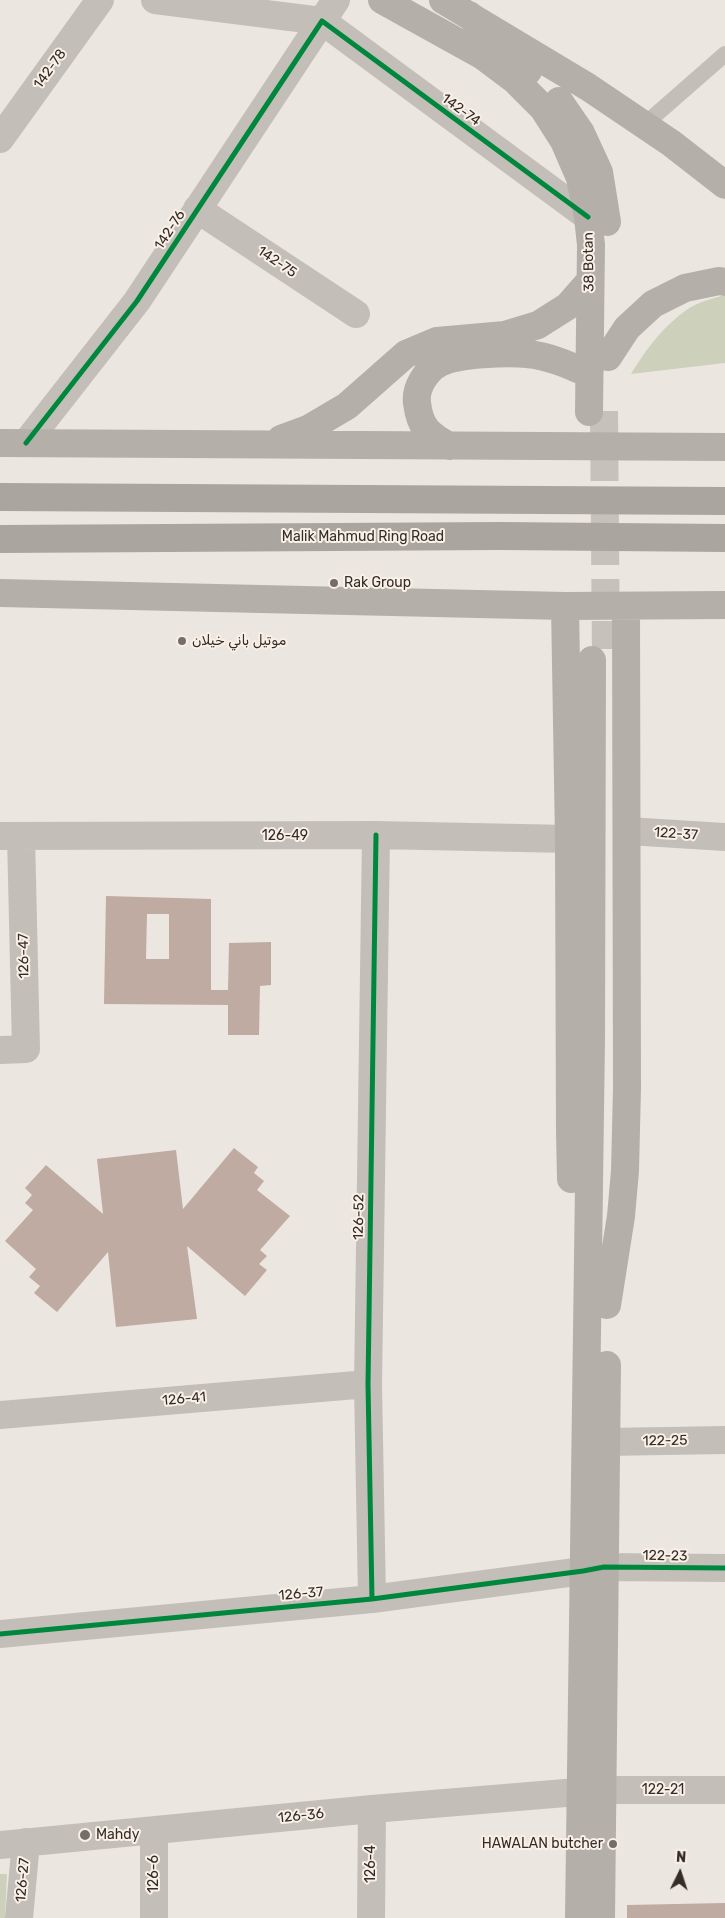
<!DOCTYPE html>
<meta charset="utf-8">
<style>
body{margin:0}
#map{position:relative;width:725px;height:1918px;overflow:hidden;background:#ece6e0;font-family:Rubik,sans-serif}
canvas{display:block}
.north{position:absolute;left:655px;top:1848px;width:50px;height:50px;-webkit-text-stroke:4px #f9f1e7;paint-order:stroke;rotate:4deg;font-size:14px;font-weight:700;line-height:20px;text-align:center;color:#352c28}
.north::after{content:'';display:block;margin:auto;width:18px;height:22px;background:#352c28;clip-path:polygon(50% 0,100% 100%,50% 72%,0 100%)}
</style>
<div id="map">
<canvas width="725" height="1918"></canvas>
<div class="north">N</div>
</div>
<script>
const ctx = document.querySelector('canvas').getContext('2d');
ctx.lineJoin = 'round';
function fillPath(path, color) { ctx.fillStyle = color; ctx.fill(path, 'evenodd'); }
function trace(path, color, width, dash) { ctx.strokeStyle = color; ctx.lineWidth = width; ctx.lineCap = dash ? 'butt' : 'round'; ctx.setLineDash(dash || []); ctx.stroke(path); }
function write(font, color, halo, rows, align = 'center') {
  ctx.font = font + ' Rubik,Cairo,sans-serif'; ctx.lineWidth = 4; ctx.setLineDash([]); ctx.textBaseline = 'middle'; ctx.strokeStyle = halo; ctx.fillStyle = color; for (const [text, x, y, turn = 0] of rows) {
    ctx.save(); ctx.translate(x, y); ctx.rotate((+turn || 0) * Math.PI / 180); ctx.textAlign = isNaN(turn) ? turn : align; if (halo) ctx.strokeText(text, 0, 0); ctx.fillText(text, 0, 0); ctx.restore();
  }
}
fillPath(new Path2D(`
 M725,295V363L631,374C646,349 664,325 688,309C698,302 714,298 725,295Z
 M0,1874H7L5,1918H0Z`), '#cdd1bb');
fillPath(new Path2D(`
 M106,896L211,899V990H228L229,943L271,942V985L260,986L259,1035H228V1005L104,1004ZM147,914H169V959H146Z
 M234,1148L258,1167L254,1173L264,1181L257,1190L290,1216L260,1250L267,1256L259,1264L267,1270L245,1296L187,1246L197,1319L116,1327L108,1252L57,1312L34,1293L40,1286L29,1277L36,1269L5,1241L33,1210L25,1203L32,1195L25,1188L46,1165L103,1214L97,1159L176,1150L183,1209Z
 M725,1903V1918H627V1905Z`), '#bfaba2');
trace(new Path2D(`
 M604,411L606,661`), '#c7c1bb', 28, [28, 14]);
trace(new Path2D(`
 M644,125L725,54`), '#c4beb9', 16);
trace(new Path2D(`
 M155,0L322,21L336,0
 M0,139L100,0
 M197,209L356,314
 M26,443L137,301L322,21L588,217
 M628,831L725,837
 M0,836L376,835L569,839
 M0,1050L26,1049L21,836
 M0,1415L368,1384
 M605,1442L725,1440
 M372,1599L368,1384L376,835
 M0,1634L372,1599L583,1571L604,1567L725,1568
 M0,1845L372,1809L602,1790H725
 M19,1918L26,1842
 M154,1918V1831
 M371,1918L372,1809`), '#c4beb9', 28);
trace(new Path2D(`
 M382,0L483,56L515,80L543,108L564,141L580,178L588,217L591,245L589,412
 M443,0L588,87L671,143L725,185
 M469,15L528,71
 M559,101L581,133L599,172L607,222
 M608,357L627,328L653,304L685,288L719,281L725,282
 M281,439L308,429L347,406L406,354L437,341L505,335L538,325L568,306L590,281
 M0,443L725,447
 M449,446C429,435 420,428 417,403C415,388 426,370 440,363C457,354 508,352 527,354C549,356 569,365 589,374
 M0,593L565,606L725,605
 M565,606L569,839L570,1131L571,1179
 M607,1305L621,1216L625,1171L627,1088L626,606
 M579,1918L591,1038L592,660
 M601,1918L607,1365`), '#b5afaa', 28);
trace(new Path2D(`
 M0,497L725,501
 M0,539L500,536L725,538`), '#aba59f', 28);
trace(new Path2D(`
 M26,443L137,301L322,21L588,217
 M372,1599L368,1384L376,835
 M0,1634L372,1599L583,1571L604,1567L725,1568`), '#00873e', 5);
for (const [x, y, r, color] of [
 [334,583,5,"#756d68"],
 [182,641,5,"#756d68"],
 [85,1835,6,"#756d68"],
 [613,1844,5,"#756d68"]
]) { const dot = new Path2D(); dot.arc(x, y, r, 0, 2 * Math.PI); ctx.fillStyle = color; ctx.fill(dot); trace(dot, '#f9f1e7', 2); }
write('14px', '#352c28', '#f9f1e7', [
 ["142-78",50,69,-54],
 ["142-74",461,110,36],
 ["142-76",170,230,-57],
 ["142-75",277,262,34],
 ["38 Botan",589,262,-91],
 ["Malik Mahmud Ring Road",363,537],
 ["122-37",676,834,4],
 ["126-49",285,836],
 ["126-47",24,956,-91],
 ["126-52",359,1217,-89],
 ["126-41",184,1399,-5],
 ["122-25",665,1441,-1],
 ["122-23",665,1556,1],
 ["126-37",301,1594,-5],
 ["122-21",663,1790],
 ["126-36",301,1816,-6],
 ["126-4",371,1864,-90],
 ["126-6",154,1874,-90],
 ["126-27",23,1880,-85]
]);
write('14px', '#352c28', '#f9f1e7', [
 ["Rak Group",344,583],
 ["موتيل باني خيلان",192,641],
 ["Mahdy",96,1835],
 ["HAWALAN butcher",603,1844,"right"]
], 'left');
</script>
